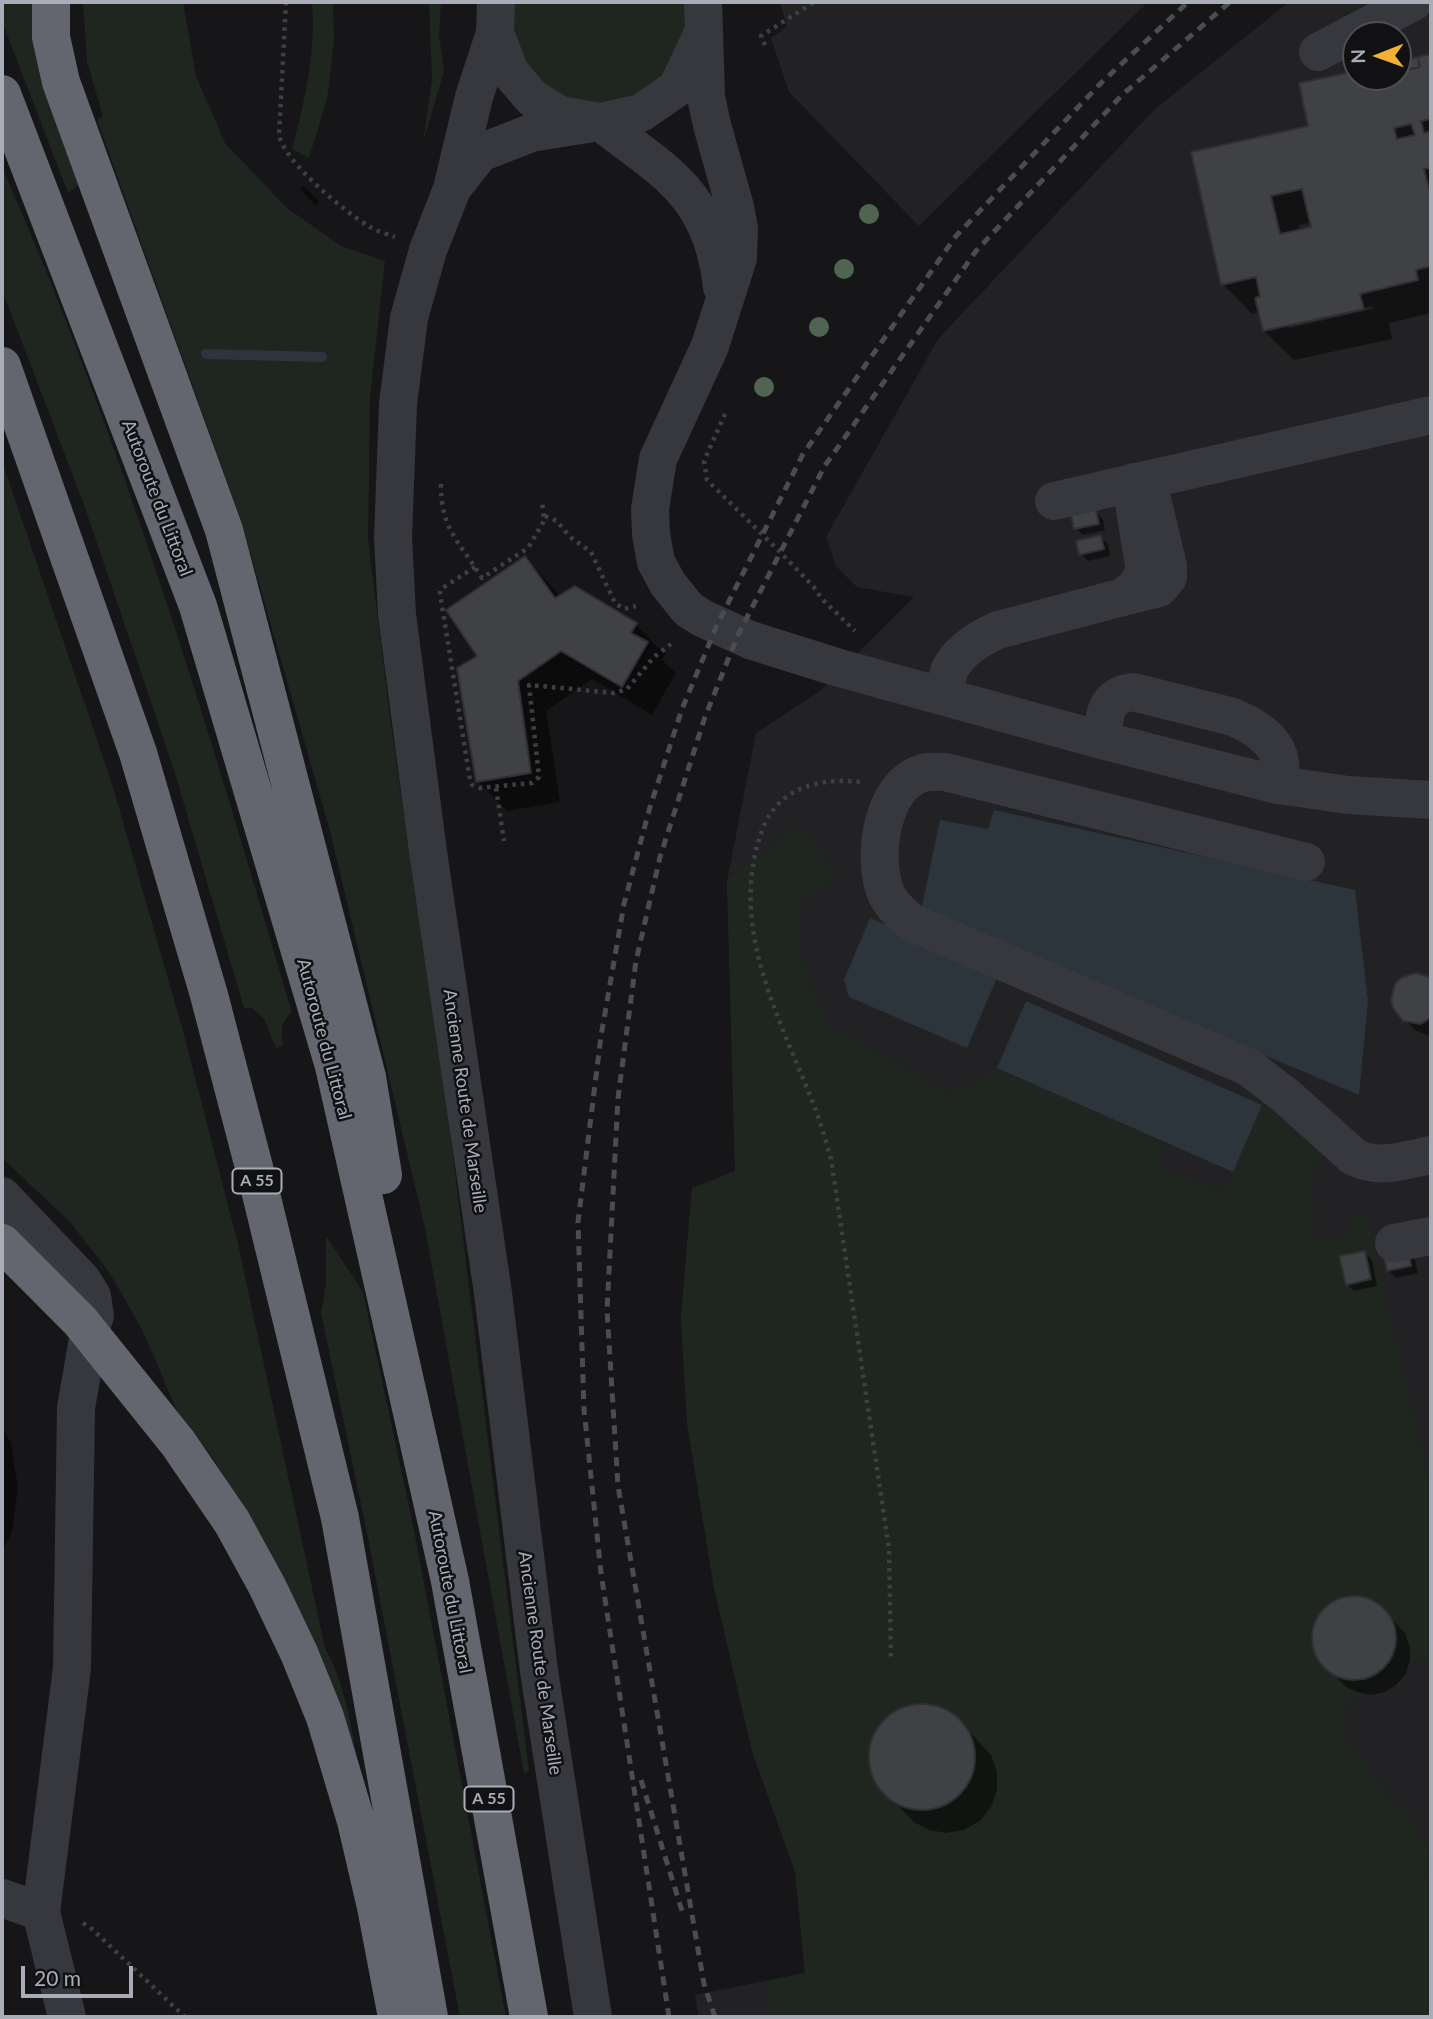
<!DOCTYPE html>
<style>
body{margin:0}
#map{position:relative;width:1433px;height:2019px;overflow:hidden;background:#161618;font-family:Lato,sans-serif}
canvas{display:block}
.frame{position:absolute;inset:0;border:4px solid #a8adb8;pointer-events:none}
.north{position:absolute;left:1342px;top:21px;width:70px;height:70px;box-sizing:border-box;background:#111113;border:2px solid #4d4f55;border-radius:50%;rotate:269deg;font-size:19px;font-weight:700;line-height:28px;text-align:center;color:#a8adb8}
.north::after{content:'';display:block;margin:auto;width:24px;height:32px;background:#f2b134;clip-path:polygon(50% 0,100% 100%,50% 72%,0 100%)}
.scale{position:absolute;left:21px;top:1966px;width:112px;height:32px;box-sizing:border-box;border:4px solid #a8adb8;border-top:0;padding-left:9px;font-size:21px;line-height:24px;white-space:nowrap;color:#a8adb8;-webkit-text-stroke:5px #111113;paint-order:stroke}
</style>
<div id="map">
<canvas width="1433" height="2019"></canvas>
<div class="frame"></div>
<div class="north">N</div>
<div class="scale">20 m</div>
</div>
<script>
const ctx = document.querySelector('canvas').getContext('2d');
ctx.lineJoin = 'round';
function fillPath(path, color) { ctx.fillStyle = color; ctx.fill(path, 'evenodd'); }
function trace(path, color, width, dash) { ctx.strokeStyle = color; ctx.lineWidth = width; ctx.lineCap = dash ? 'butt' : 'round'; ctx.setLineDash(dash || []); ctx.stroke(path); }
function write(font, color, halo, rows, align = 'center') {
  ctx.font = font + ' Lato,sans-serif'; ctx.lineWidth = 5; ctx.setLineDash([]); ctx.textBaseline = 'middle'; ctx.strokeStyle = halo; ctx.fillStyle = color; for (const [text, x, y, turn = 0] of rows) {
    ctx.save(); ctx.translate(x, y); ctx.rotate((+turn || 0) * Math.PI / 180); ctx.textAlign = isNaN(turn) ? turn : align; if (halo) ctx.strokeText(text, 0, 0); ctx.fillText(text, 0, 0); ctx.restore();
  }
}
fillPath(new Path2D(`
 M780,2H1148L919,226L789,92L771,38L787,27Z
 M1289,2H1431V2017H699L695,1995L805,1973L795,1872L752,1751L714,1588L687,1423L681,1318L692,1188L735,1171L727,881L756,733L820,691L914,597L857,587L836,566L826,537L938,339L1155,109ZM1356,35H1398V77H1356Z`), '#222225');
fillPath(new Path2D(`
 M2,2H33L80,184L68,193L2,21Z
 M83,2H183L196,76L225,143L287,208L341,246L385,261L370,397L368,539L391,725L417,910L424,922L529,1772L524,1773L425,1228L330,831L240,517L97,120L103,116L87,62Z
 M312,2H333L334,42L327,99L309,158L292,149C305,99 316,55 312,2Z
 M429,2H441L439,34L444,71L423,143L432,80Z
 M511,2H686L689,17L671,77L625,110L543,94L512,47Z
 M2,167C122,439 209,728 292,1013C280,1021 281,1033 283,1046L276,1048L264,1019L252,1008H244L174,770L83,502L2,290Z
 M2,461L113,787L183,1031L238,1244L325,1648C346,1685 351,1727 359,1769L254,1524L210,1454L177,1411L142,1329L109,1272L71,1223L2,1158Z
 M798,825L840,873L800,903L797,950L829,1025L948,1092L977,1082L997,1068L1166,1143L1158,1166L1224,1192L1262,1105L1320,1147L1310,1186L1316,1238L1349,1235L1347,1215H1366L1431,1488V1667L1424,1655L1349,1705L1345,1735L1397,1807L1401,1805L1430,1851L1425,1875L1431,1888V2017H772L765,1981L805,1973L795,1872L752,1751L714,1588L687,1423L681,1318L692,1188L735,1171L727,881Z
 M326,1236L363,1292L412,1520L506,2017H460L368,1538L321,1313L326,1284Z`), '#1e261f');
fillPath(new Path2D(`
 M994,810L1355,890L1368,1001L1359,1095L921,911L940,820L988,829Z
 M870,918L999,973L967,1048L849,997L844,980Z
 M1026,1001L1262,1105L1233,1172L997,1068Z`), '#2c353c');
fillPath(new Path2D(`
 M1431,55V313L1389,323L1392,339L1294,360L1264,331L1260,312L1252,314L1223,284L1194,153L1310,127L1356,72V77H1398V63ZM1312,222L1313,228L1301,231L1299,225ZM1372,306L1373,309L1289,328V324Z
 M304,186L319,201L315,205L300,189Z
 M1096,512L1103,519L1105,530L1083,535L1076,528Z
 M1100,537L1108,544L1110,556L1088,561L1081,554Z
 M525,558L561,597L636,625L665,654L662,660L676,673L652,715L592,679L546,711L560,802L507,811L478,781L479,657Z
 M1416,975L1431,981V1037L1415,1030L1399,1014Z
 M1365,1253L1372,1260L1377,1286L1354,1291L1347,1284Z
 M1408,1253L1415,1260L1418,1273L1396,1278L1388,1270Z
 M2,1426L11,1443L18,1487L12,1532L2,1552Z
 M1354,1597L1368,1599L1380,1606L1405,1633L1410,1647V1660L1406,1674L1396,1685L1385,1692L1371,1695L1357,1692L1346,1687L1321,1661L1315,1650L1313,1637L1315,1625L1321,1614L1330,1605Z
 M922,1705L941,1708L956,1717L991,1755L997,1772V1790L991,1807L980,1821L964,1830L946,1833L929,1830L914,1822L880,1787L872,1772L870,1756L873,1740L880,1725L892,1714L907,1707Z`), '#0007');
trace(new Path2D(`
 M206,354L322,357`), '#2c353c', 10);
const building = new Path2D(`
 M1431,54V119L1421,121L1424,133L1431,131V168L1424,169L1429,189H1431V266L1416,270L1418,280L1360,294L1364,309L1263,331L1255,298L1260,296L1256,277L1221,285L1191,152L1308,126L1299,83L1356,71V77H1398V72L1420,67L1418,57ZM1411,124L1415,135L1397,139L1394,128ZM1302,189L1311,227L1280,234L1271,196Z
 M1418,57L1420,67L1398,72V61Z
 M1096,510L1099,524L1074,529L1071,515Z
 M1101,535L1104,549L1079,555L1076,541Z
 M525,556L555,598L575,586L637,623L631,633L648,642L622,687L561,651L518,681L531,773L476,782L457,668L477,656L446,610Z
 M1416,973L1431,978V1018L1420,1024L1403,1021L1393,1008L1391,1000L1395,984L1401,978Z
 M1365,1251L1371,1279L1346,1285L1339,1256Z
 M1409,1251L1411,1266L1387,1271L1384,1256Z
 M1312 1638a42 42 0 1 1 84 0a42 42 0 1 1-84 0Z
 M869 1757a53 53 0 1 1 106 0a53 53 0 1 1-106 0Z`);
fillPath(building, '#404145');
trace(building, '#303034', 2);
trace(new Path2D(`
 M286,2L279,135C285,163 345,212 370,227C377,231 387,234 395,237
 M765,45L761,36L814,2
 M725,414L704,461L707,480L780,552L813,586L822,599L855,631
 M441,484C440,528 460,543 482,578L528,548L544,521L542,500
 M545,516L557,521L570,537L591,552L615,603L624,609L636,606
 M475,567L441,589L440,593L470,780L472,785L479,788L532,783L539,777L529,685L614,693L627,689L654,657L671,644
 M860,782C821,777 778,788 763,828C726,925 780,1018 815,1108C821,1124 826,1142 831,1159L889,1549L891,1658
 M496,788L504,841
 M83,1923L92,1929L185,2017`), '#3d3f44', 4.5, [3.5, 5]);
trace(new Path2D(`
 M496,2L495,33L510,72L532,98L560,115L600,122L641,113L677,88L704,31L703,2
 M704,31L706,97L712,125L735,207L739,229L738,258L710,346L658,459L650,509L651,534L656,562L668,584L688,609L702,618L750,640L836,667L1101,740L1278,785L1348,795L1431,800
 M495,33L474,97L452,189L428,250L409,318L398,404L393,538L397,614L428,852L493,1293L539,1671L593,2017
 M1318,52L1413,2
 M600,122C667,173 712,195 722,287
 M454,186L480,153L531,133L587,124
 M1134,482L1153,503L1168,566V577L1159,588L1123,597L1136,587L1145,571L1135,510Z
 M1054,501L1431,415
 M943,696C945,688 947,677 950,669C959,651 980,638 998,630L1123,597
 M1101,740C1106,715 1103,696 1133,692L1233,717C1252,725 1278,740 1280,763C1281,770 1279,778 1278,785
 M1306,862L945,772C938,772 929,771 923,773C882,785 873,853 884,888C888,902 900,913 911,922L1248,1067L1286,1096L1354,1157C1379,1170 1405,1160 1431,1155
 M2,1196L82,1280L92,1296L95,1316L89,1333L76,1408L72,1668L41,1912
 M1394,1243L1431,1236
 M2,1898L41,1912L67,2017`), '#37383d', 38);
trace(new Path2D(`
 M51,2V37L61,82L224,530L367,1077L383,1175
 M2,94L198,606L334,1066L450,1581L529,2017
 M2,366L138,753L209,995L261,1194L340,1518L429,2017
 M2,1243L80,1321L178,1443L232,1522L267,1586L299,1653L325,1717L356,1821L376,1907L397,2017`), '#63666e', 38);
trace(new Path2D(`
 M641,1780L684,1917
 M669,2017L601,1573L584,1409L578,1222L601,1036L624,904L650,807L682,709L717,625L803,454L956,236L1101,83L1188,2
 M715,2017L704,1984L618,1486L607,1310L618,1098L636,961L660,857L705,717L738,635L824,467L976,251L1122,95L1230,2`), '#4a4c52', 5, [9, 7]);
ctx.fillStyle = '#506452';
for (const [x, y] of [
 [869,214],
 [844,269],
 [819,327],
 [764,387]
]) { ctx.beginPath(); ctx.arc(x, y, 10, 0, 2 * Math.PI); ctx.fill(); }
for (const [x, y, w] of [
 [257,1181,49],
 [489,1799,49]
]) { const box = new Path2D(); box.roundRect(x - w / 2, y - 12.5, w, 25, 5); ctx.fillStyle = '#111113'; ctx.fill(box); trace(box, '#a8adb8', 2); }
write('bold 16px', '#a8adb8', null, [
 ["A 55",257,1181],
 ["A 55",489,1799]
]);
write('18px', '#a8adb8', '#111113', [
 ["Autoroute du Littoral",157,498,69],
 ["Autoroute du Littoral",324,1039,75],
 ["Ancienne Route de Marseille",465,1101,82],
 ["Autoroute du Littoral",450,1592,79],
 ["Ancienne Route de Marseille",540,1663,82]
]);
</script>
